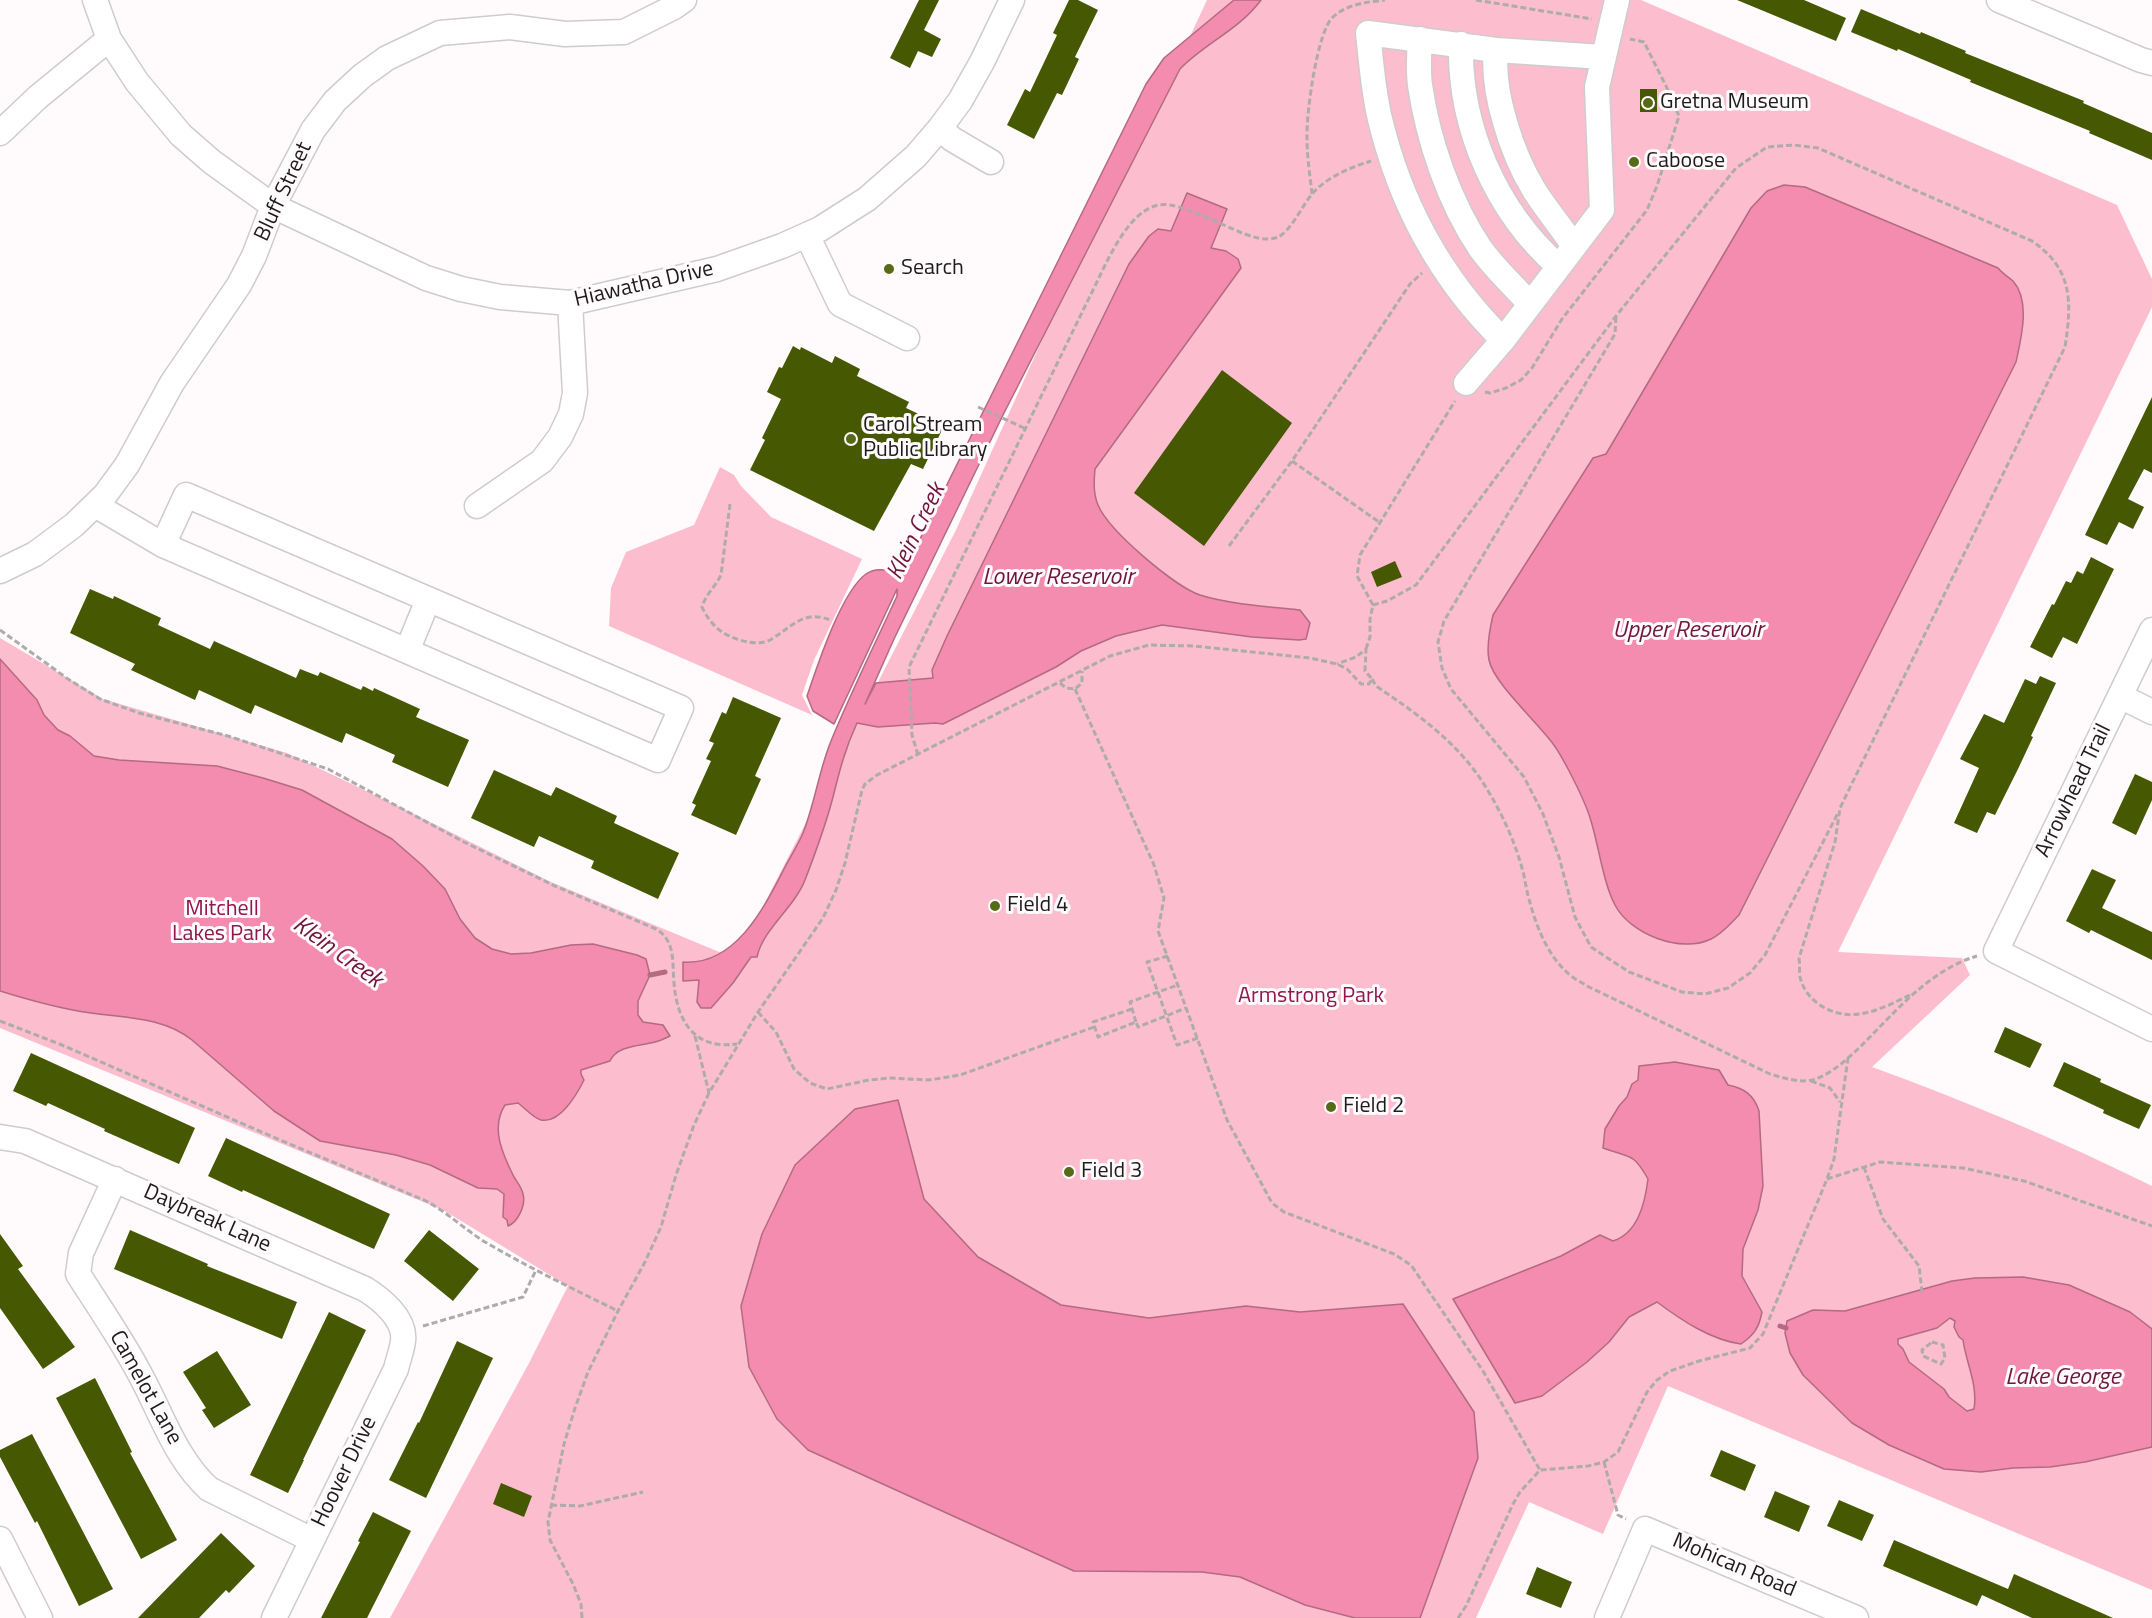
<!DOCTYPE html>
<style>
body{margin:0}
canvas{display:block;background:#fffafb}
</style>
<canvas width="2152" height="1618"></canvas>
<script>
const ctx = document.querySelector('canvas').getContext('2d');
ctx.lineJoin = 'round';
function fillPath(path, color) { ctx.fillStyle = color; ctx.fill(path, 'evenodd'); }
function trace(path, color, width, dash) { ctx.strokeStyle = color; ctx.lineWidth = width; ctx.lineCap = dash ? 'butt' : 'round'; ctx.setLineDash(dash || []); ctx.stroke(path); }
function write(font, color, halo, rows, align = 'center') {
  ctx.font = font + ' "Titillium Web",sans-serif'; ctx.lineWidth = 6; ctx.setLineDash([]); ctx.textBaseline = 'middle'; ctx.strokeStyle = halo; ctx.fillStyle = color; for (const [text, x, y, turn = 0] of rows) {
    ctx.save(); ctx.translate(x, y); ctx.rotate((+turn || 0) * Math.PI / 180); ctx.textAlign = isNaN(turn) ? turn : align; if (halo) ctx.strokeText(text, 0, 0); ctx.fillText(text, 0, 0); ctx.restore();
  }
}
fillPath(new Path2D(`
 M1207,0H1641L2117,205L2152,279V307L1838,952L1962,958L1970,975L1872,1067C1968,1102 2061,1141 2152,1186V1590L1668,1386L1603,1534L1529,1502L1476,1618H390L528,1365L568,1286L443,1210L0,1028V638L103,699L287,753L406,810L551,882L736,959L956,530L1049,325L1148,127Z
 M720,467L734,475L741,486L771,517L862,559L814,660L802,695L812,715L609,626L611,588L626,552L694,525Z`), '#fcbdcf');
const water = new Path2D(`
 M1234,0H1261C1239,30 1205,43 1180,69L1004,413L894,639L865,704L876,683L933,678L932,670L947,636L1129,264L1149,236L1158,229L1171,231L1187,193L1227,209L1211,248L1226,251L1238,259L1241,268L1095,469C1094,481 1093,493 1098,505C1109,531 1174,586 1200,595C1228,604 1271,607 1300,610L1310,623L1306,639L1299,640L1252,637L1162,625L1116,636L1081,651L1056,667L943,724L935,723L878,727L857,723C845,749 840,769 833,797C826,824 815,854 805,880C794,908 763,929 757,957H751L733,983L711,1008H701L697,1002L699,980L683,981V962C735,966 764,908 784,869C790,857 798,845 803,833C815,803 819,770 831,741C851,692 875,644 897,596V589L834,724L813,711L807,696C817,667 841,592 866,574C878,566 889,571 902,575L1146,84L1164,58Z
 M1784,185L1805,187L1998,268C2002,273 2008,277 2013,281C2031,301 2021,339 2016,362L1739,915C1730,924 1722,934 1711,939C1681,954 1630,934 1615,905C1603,882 1599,847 1591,821C1586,803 1576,784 1567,767C1562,758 1557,748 1550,740C1535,720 1493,682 1489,660C1486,646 1490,628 1493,615L1593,458L1606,454L1751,208L1767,191Z
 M0,659L37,700L44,715L58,730L70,736L94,756L119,760L217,766L263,778L302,790L392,839L423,866L445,889L460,919L475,938L492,949L511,954L531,953L571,945L593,944L637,955L646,959L650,975L638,1001V1015L643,1022L663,1025L670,1036C665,1038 660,1041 655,1042C641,1046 617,1045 610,1061L581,1070V1074L584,1080C577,1094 560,1124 541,1120C533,1118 525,1108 518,1103L505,1105C490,1128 503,1155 514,1177C517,1182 522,1188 523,1194C526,1205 518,1222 508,1226L507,1220L503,1217L504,1194L497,1189L478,1188L430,1165L396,1155L320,1141L274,1111L192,1040C163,1017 126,1018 91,1013C60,1009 29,1000 0,991Z
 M1675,1062L1719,1070L1728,1085C1744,1088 1754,1095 1759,1111L1763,1186L1758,1210L1743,1249L1742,1276L1762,1312C1759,1328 1754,1335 1741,1344C1711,1340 1681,1320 1657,1302L1629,1317L1609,1342L1587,1362L1542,1396L1515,1403L1453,1299L1561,1256L1600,1235L1613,1241C1638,1233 1645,1203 1648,1179C1633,1152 1630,1158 1603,1148L1605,1129L1619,1106L1627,1097L1632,1084L1638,1080L1639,1066Z
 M898,1100L924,1199L978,1257L1061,1305L1149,1318L1246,1306L1300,1312L1403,1304L1474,1412L1478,1458L1420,1618H1355L1305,1605L1240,1577L1202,1572L1074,1571L808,1450L777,1419L749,1367L741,1306L762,1234L795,1165L855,1109Z
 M2023,1277L2069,1285L2130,1312L2152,1329V1447L2085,1462L2050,1467L2013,1468L1981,1472L1944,1469L1889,1445L1852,1423L1803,1375L1790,1353L1785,1333L1787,1321L1813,1310L1845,1311L1952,1281L1975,1278ZM1950,1318L1955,1321L1954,1327L1959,1337L1963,1340C1966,1363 1978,1384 1974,1409L1967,1411L1949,1397L1944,1389L1909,1362L1903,1349L1898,1344V1339L1937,1328Z`);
fillPath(water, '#f38cae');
trace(water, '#b36a82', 1.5);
trace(new Path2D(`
 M650,975L665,972
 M1780,1326L1786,1328`), '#b36a82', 5);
fillPath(new Path2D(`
 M919,0H939L924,30L941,39L932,57L918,51L910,68L890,58Z
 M1069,0H1078L1098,10L1075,57L1079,59L1062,95L1057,93L1034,139L1007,125L1025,89L1030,92L1057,35L1053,33Z
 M1737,0H1804L1846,18L1836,41Z
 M1861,9L1920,34L1921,32L1966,51L1965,53L2084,101L2083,103L2152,133V160L2089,133L2090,131L1970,82L1971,80L1898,49L1897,51L1851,32Z
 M1640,89H1657V112H1640Z
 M793,346L800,350L801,347L832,363L835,356L860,369L857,376L909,402L906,408L944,426L923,469L911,464L874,531L750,470L765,440L762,438L781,399L767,392L779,367L782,368Z
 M1222,370L1292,423L1204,546L1134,493Z
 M2152,397V473L2144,469L2128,499L2144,507L2133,529L2119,522L2107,545L2085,535Z
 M2091,557L2114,569L2077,644L2063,637L2052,658L2030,647L2052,604L2054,605L2066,581L2071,583L2077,571L2083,574Z
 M1395,561L1402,577L1377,587L1371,572Z
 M90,589L113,599L114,596L161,618L158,625L210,649L214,641L296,678L300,669L318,676L320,672L361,690L363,686L373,691L374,688L420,709L416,717L469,740L448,787L392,762L395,755L346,733L342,743L255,705L251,714L199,690L195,700L131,670L135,664L70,633Z
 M2040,676L2056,683L2031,736L2033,737L2018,769L1995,815L1987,812L1977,833L1954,823L1979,768L1960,759L1984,714L2004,723L2025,679L2036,684Z
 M733,697L781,718L755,776L761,779L736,835L691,815L696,805L692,803L711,761L706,759L714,743L709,741L722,712L726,714Z
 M494,770L551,796L556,787L617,816L614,823L679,853L658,899L591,868L594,861L539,836L534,847L471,818Z
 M2135,774L2152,782V800L2136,835L2112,823Z
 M2092,869L2116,880L2102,908L2152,932V960L2091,930L2089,933L2066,921Z
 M2005,1027L2042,1044L2030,1068L1994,1052Z
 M31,1053L195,1128L179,1164L104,1131L105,1129L48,1103L46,1106L13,1091Z
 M2064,1062L2101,1079L2100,1082L2151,1105L2139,1129L2103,1113L2104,1110L2053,1086Z
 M226,1138L390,1214L374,1249L243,1190L242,1192L208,1176Z
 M130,1230L208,1264L207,1266L297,1302L282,1339L114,1269Z
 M429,1230L479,1269L453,1301L404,1261Z
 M0,1234L23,1266L18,1269L75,1347L43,1369L0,1308Z
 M329,1312L366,1330L303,1460H304L288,1493L250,1475Z
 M457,1341L493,1358L426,1498L389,1480L418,1422L419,1423Z
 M217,1351L251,1405L214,1428L202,1410L206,1408L183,1372Z
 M95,1378L132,1452L130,1453L177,1540L141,1559L56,1398Z
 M32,1434L113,1589L79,1606L37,1521L35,1523L0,1457V1450Z
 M1721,1450L1756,1465L1745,1491L1710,1476Z
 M501,1483L532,1496L524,1517L493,1504Z
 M1775,1491L1810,1506L1799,1532L1764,1517Z
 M1839,1500L1874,1515L1862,1541L1827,1526Z
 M373,1512L411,1531L367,1618H321L360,1542L358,1541Z
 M221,1533L255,1566L229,1593L226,1590L199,1618H138Z
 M1894,1540L2008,1589L2014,1574L2113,1618H2032L1982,1595L1977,1606L1883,1566Z
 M1537,1567L1572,1582L1561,1608L1526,1594Z`), '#465802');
const minor = new Path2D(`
 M95,0L109,39L137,82L181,135L212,162L273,206L426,278L461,289L500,297L570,303L717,269L782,246L820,229L867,199L916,156L940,128L960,101L982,62L1012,0
 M1999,0L2141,60L2152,63
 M1420,39C1419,54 1418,70 1420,85C1428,140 1449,202 1480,248C1494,268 1513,285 1529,303
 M1461,44C1459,127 1496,211 1558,266
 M1496,50C1491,91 1512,154 1534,190C1546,209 1561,227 1574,246
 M940,128L952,139L991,162
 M0,133L38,97L109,39
 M807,235L840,304L907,338
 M1503,340C1440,278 1399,201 1379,115C1373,88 1371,60 1368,33L1496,50L1603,57
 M1466,383L1503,340L1602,210L1597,87L1617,0
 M95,505L163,545L658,760L681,708L186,495L163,545
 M477,506L542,461L560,437L571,414L575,393L570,303
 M0,571L35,554L74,525L105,495L127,465L172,383L239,285L254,256L273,206L313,130L335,101L362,76L387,58L440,33L510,27L565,34L624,32L674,7L684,0
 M2152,630L1996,951L2152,1029
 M407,651L428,600
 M2120,696L2152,712
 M0,1137L25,1141L365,1289C381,1299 406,1319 403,1341C402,1350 398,1360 396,1369L274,1618
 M115,1179L81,1253L78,1274C99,1307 122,1340 141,1376C162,1415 176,1459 209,1489L312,1540
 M0,1539L40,1618
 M1607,1618L1645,1529L1856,1618`);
trace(minor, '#d0cccd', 27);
trace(new Path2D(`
 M1476,0L1592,19
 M1312,194C1310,176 1307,157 1307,138C1306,115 1317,31 1333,17C1347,4 1367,2 1385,0
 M1616,317L1615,334L1444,621L1438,642L1442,668L1451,689L1524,777L1543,814L1559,857L1575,917L1591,947L1629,972L1682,992L1705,994L1728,988L1750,973L1765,955L1838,813
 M1485,392L1490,393L1506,388L1521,380L1532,368L1562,319L1647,210L1657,186L1679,116L1666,86L1644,42L1630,39
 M978,407L1024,428
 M1292,461L1379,522
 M730,504L721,575C715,587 706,594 702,607C706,616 714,627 722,632C734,640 758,647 770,640C792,627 805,608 832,621
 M1229,546L1292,461L1410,284L1422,273
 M1373,605L1387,601L1416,585L1616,316L1736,168L1767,147L1794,145L1818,148L2032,241C2073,269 2072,302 2065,347L1840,808L1835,842L1799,958C1800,965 1799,972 1800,977C1806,1003 1835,1018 1859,1014C1877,1012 1895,1002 1912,994
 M0,630L68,679L100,699L139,713L228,736L328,769L464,842L555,886L656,929C676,941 672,962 674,983C677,1022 695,1050 737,1044
 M1366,649L1370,637V619L1373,605L1357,576L1360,555L1455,401
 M1372,679L1376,686C1422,717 1464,747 1491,796C1504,818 1515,843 1522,868C1525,878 1526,889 1529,899C1536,926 1548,957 1570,975C1576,980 1583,983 1589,987L1770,1074C1784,1078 1801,1084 1816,1079C1834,1072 1851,1056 1864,1043C1897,1010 1930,970 1977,956
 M1060,683L1066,688L1075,689L1082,683V671
 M1075,689L1154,865L1164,898L1158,931L1227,1120L1272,1203L1284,1212L1394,1254L1411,1265L1483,1371L1540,1470
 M918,755L912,735L909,667L1092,292C1106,265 1131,198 1170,205C1189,208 1223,225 1242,233C1253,237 1266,242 1278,237C1291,231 1302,206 1312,194C1327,177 1349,168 1371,161
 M1168,956L1147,962L1177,1045L1198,1038
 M1132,1009L1093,1022L1098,1037L1136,1022L1138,1027L1186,1008
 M758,1012L776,1032L794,1069L810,1083L827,1089L869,1080L890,1078L929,1080L960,1075L1094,1027
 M0,1021L62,1045L280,1140L424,1200C446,1211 464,1229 485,1242C528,1267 573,1289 618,1311
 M1136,1022L1130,1002L1178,985
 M695,1036L709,1093
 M1811,1081L1830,1088L1840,1102
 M1864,1167L1883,1219L1919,1266L1922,1292
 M1827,1179L1880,1162L1963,1168L2024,1181L2152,1226
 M423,1326L523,1297L536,1270
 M1932,1342L1943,1345L1945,1358L1941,1364L1923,1356L1922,1350Z
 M1604,1462L1618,1515L1626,1519
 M551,1505L580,1506L643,1492
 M582,1618L581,1604L573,1584L550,1540L548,1522L564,1444L575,1408L588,1372L618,1311L645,1262L661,1227L676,1175L694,1125L709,1093L758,1012L823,918L836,890L845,863L862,790L865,784L877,775L1110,656L1149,645L1194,646L1310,658L1337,664L1347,669L1361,684H1369L1372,679L1365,671L1366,649L1356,657L1337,664
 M1458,1618L1466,1606L1513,1504L1520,1492L1540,1470L1588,1466L1604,1462L1618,1452L1647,1392L1657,1380L1670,1371L1699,1361L1750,1348L1763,1334L1827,1179L1834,1159L1848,1058`), '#aeabac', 3, [6, 3]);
trace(minor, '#fff', 24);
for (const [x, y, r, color] of [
 [1648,103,6,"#576a17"],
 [1634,162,6,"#576a17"],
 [889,269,6,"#576a17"],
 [851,439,6,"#576a17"],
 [995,906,6,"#576a17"],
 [1331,1107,6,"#576a17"],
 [1069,1172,6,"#576a17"]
]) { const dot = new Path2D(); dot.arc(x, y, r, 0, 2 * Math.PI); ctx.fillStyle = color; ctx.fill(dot); trace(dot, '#fffafb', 2); }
write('22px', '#1d1b1c', '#fffafb', [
 ["Gretna Museum",1660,103],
 ["Caboose",1646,162],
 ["Search",901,269],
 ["Carol Stream",863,426],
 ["Public Library",863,451],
 ["Field 4",1007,906],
 ["Field 2",1343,1107],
 ["Field 3",1081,1172]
], 'left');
write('22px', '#1d1b1c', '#fffafb', [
 ["Bluff Street",284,192,-65],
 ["Hiawatha Drive",644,285,-13],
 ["Arrowhead Trail",2074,791,-64],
 ["Daybreak Lane",207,1219,24],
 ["Camelot Lane",145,1388,61],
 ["Hoover Drive",345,1472,-64],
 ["Mohican Road",1734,1566,23]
]);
write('22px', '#90174e', '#fffafb', [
 ["Mitchell",222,910],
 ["Lakes Park",222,935],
 ["Armstrong Park",1311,997]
]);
write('italic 24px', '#70163d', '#fffafb', [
 ["Klein Creek",917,532,-64],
 ["Lower Reservoir",1058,578],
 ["Upper Reservoir",1688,631],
 ["Klein Creek",337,953,36],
 ["Lake George",2063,1378]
]);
</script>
